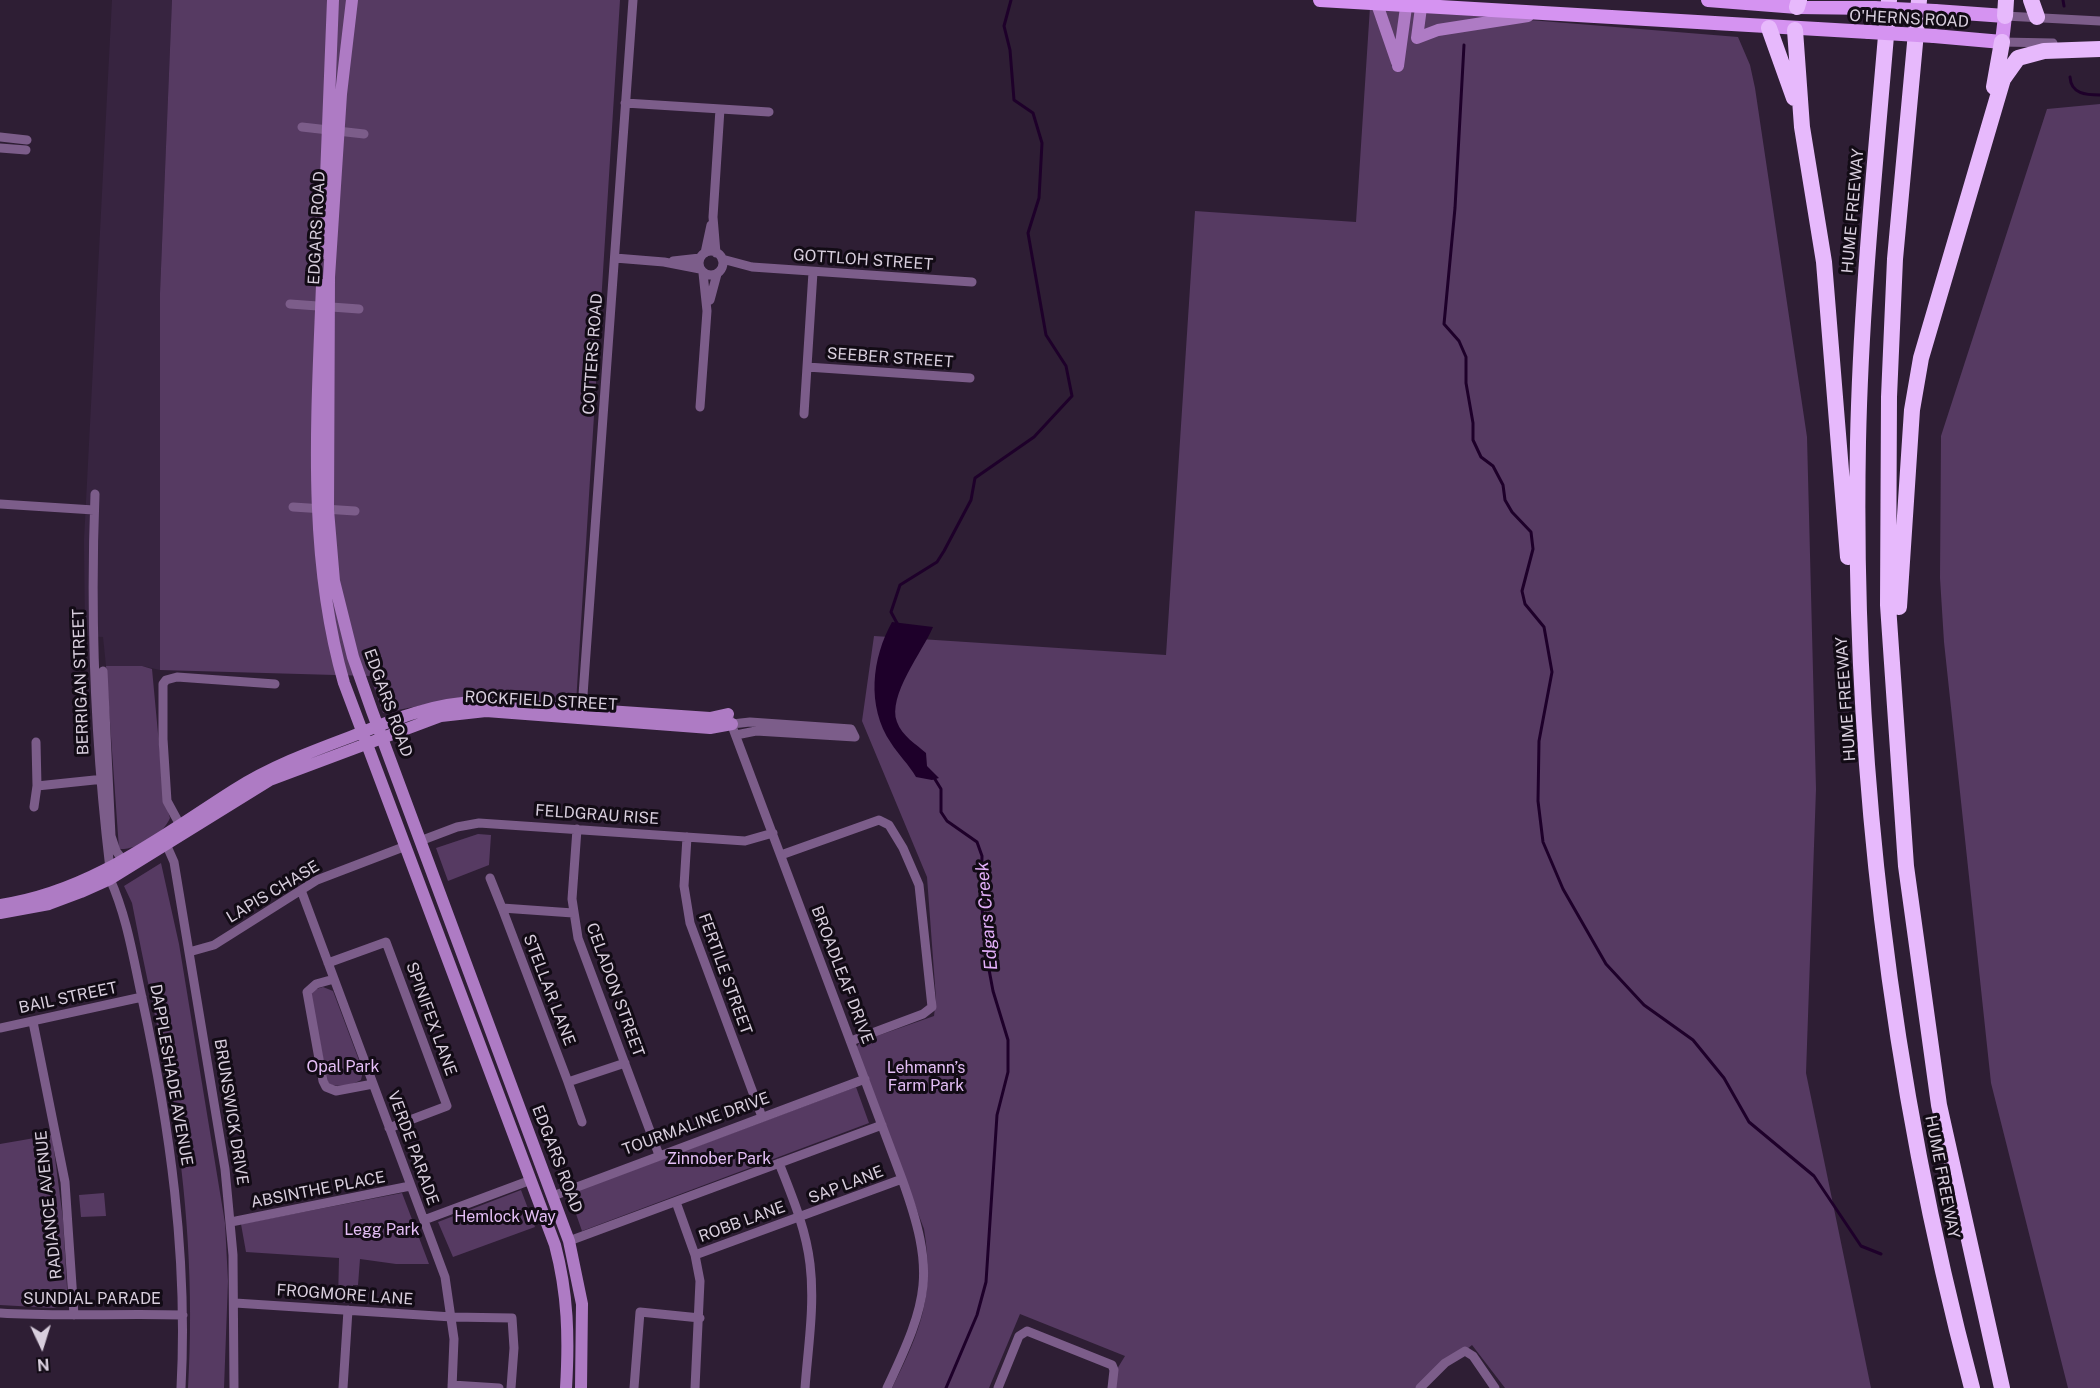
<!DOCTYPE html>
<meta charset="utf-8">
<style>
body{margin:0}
#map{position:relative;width:2100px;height:1388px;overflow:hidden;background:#2e1e34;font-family:"Public Sans",sans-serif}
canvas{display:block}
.north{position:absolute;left:12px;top:1316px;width:60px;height:60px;-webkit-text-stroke:4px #120b15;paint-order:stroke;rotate:176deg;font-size:16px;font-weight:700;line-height:24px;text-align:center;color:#d8cedd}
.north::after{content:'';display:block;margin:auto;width:21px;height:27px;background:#d8cedd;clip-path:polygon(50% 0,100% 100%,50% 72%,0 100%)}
</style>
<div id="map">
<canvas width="2100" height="1388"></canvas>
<div class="north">N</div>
</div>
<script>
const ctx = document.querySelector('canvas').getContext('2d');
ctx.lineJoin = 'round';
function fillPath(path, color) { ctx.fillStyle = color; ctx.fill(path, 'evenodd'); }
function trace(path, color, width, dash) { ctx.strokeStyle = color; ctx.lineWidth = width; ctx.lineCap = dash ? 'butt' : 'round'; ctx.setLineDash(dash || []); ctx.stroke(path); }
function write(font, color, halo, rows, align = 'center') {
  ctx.font = font + ' "Public Sans",sans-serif'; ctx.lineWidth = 6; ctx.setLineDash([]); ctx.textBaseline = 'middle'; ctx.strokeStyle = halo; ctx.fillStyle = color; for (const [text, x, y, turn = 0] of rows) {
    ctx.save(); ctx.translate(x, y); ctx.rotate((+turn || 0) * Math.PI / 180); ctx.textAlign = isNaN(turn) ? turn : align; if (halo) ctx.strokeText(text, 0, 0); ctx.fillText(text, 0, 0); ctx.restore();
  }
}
fillPath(new Path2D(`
 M112,0H172L160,293V670L142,666H106L103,637L85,636L84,540Z`), '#372440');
fillPath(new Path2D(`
 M172,0H620L576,703L473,695L383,713L370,676L160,670V293Z
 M1370,7L1738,37L1750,65L1755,88L1807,437L1816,789L1806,1073L1871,1388H1505L1472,1345L1420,1388H1112L1114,1374L1125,1356L1020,1314L989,1388H892C921,1330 935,1295 924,1229L856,1048L860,1042L934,1016L936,999L927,877L862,721L874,636L1166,655L1195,211L1356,222Z
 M2100,104V1388H2068L1991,1083L1944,642L1940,578L1941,436L2047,109Z
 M106,666H142L152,669L164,798L170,818C163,835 137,850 119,849Z
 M478,834L491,835L489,865L448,881L436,848Z
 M161,863L179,944L225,1223L228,1281L224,1388H188C194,1291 187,1191 171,1096C159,1031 144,967 132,903L124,886Z
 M323,987L333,991L363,1071L361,1080C352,1085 339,1088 329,1084L327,1080L311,995L313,990Z
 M856,1087L869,1123L582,1231L569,1194Z
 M52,1135L63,1219L68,1304L53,1308L0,1305V1144Z
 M521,1190L535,1227L453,1257L438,1222Z
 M104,1193L106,1216L81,1217L79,1195Z
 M402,1193L429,1264H396L360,1259L358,1285H353V1303L338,1302L339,1258L246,1252L241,1224Z`), '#563a62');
fillPath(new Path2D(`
 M892,622L933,627C923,651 887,696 897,722C902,736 916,744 926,753L927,766L939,778L932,780L916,777C909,765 898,754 891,743C866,706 872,658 892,622Z`), '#1e002a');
trace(new Path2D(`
 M2063,0L2064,6
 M1464,45L1455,208L1444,324L1459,341L1466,357V383L1473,423V440L1481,457L1493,466L1503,485L1505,500L1512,512L1531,532L1533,549L1522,591L1525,604L1544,627L1552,672L1539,741L1538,801L1543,842L1563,889L1606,964L1644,1005L1693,1040L1724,1078L1749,1122L1814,1176L1861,1246L1881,1254
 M2070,77C2071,94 2086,95 2100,95
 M898,625L891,612L900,585L937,562L944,551L971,500L975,478L1034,437L1072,396L1066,366L1046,335L1028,233L1039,198L1042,143L1033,113L1014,100L1010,50L1004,26L1011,0
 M933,776L941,789V812L947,821L977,842L982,856L981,899L988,964L993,991L1008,1040V1072L997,1115L986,1282L977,1315L946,1388`), '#1e002a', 3);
trace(new Path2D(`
 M2005,16L2100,21
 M2002,42L2053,43
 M625,103L769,112
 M302,127L364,134
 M0,137L27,140
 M0,148L26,150
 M699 263a12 12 0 1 1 24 0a12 12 0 1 1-24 0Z
 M705,253L711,225
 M716,253L713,217L720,109
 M615,258L664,262L700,269
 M722,259L752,267L972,282
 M673,261L700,258
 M710,300L717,274
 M290,304L359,309
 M807,367L970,378
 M700,407L707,311L703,273
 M804,414L813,272
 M95,494C90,620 95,744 110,869
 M0,504L94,510
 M293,507L355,511
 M103,671L111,836L116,851L126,864
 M582,709L633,0
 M729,718L902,1179C936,1273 929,1299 887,1388
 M732,724L750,722L851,729L855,737L756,731L736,735
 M37,786L104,779
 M34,807L37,786L36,742
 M180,825L167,801L163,739V684L166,680L177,677L275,684
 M577,829L572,899L578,938L659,1155
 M687,837L684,886L690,923L762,1117
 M420,841L457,827L479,823L745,841L773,833
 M166,844L174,862L225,1169L233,1255L234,1388
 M781,855L879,820L889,825L903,848L919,885L932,1007L923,1014L851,1041
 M490,878L502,908
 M110,879C127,917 133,957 142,998C170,1127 188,1256 181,1388
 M301,890L445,1277L454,1339L452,1388
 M573,913L502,908L568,1082L625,1063
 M189,952L214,945L317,880L406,846
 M328,963L386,942L447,1106L389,1128
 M334,979L316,984L307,992L323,1081L326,1087L336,1091L373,1084
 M33,1022L65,1182L74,1315
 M0,1028L142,997
 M568,1082L582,1122
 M779,1163C792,1196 806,1229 810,1264C815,1305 808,1347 805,1388
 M553,1196L865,1079
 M676,1202L695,1255L700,1281L695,1388
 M424,1220L531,1180
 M231,1222L410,1186
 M569,1241L882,1125
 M695,1255L902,1179
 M235,1303L452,1317L512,1318L514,1348L511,1388
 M0,1313C61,1317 122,1313 183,1315
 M452,1385L499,1388
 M343,1388L348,1310
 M634,1388L640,1312L700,1318
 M998,1388L1019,1336L1027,1331L1112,1365L1114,1370L1112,1388
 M1420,1388L1445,1363L1465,1351L1473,1356L1495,1388`), '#7c5d8a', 9);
trace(new Path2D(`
 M352,0L341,94L329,277L328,510L334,581L353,657L372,711L569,1241L582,1304L581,1388
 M1422,0L1417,38L1438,30L1528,16
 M1377,4L1397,62
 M1398,66L1407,0
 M323,253L333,0
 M322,285C317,418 307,555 344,683L555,1245C568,1294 569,1338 566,1388
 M0,905C90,892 160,837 234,790C270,767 310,752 350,737C390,721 432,703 476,702L710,718L728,714
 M0,913L49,904L81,892L110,879L270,780L441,716L486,711L710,728L732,724`), '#ae7bc4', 12);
trace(new Path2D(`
 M1320,0L1869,32
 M1708,0L1797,7L1874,8
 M1934,36L2002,42L2005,16L1935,11`), '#d593f1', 14);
trace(new Path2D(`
 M1889,0C1877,147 1861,294 1858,442C1852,759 1890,1081 1972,1388
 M1919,0L1895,259L1889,397L1888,605L1906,866L1939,1105L2002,1388
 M2031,0L2037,17
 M1797,7L1799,0
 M2005,16L2006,0
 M1769,28L1794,98
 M1795,30L1802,127L1824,262L1848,557
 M1994,87L2002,42
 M1899,607L1912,410L1921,358L2003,79L2018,58L2044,51L2100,49`), '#e7b9fc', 16);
trace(new Path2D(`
 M1874,8L1935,11
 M1869,32L1934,36`), '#d593f1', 14);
write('16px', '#d8cedd', '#120b15', [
 ["O'HERNS ROAD",1909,19,3],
 ["HUME FREEWAY",1853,211,-85],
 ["EDGARS ROAD",317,228,-87],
 ["GOTTLOH STREET",863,260,4],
 ["COTTERS ROAD",593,354,-86],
 ["SEEBER STREET",890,358,4],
 ["BERRIGAN STREET",81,682,-92],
 ["HUME FREEWAY",1846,699,-94],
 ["ROCKFIELD STREET",541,701,3],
 ["EDGARS ROAD",388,703,70],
 ["FELDGRAU RISE",597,815,4],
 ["LAPIS CHASE",273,892,-31],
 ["FERTILE STREET",725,974,70],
 ["BROADLEAF DRIVE",842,975,69],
 ["STELLAR LANE",549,990,69],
 ["CELADON STREET",615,990,70],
 ["BAIL STREET",68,998,-12],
 ["SPINIFEX LANE",431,1019,70],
 ["DAPPLESHADE AVENUE",171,1075,80],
 ["BRUNSWICK DRIVE",231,1112,81],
 ["TOURMALINE DRIVE",696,1124,-20],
 ["VERDE PARADE",413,1148,70],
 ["EDGARS ROAD",557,1159,69],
 ["HUME FREEWAY",1942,1177,79],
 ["SAP LANE",846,1185,-21],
 ["ABSINTHE PLACE",318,1190,-11],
 ["RADIANCE AVENUE",49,1205,-96],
 ["ROBB LANE",742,1222,-20],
 ["FROGMORE LANE",345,1295,4],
 ["SUNDIAL PARADE",92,1299]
]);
write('16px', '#e4bef6', '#120b15', [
 ["Opal Park",343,1067],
 ["Lehmann’s",926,1068],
 ["Farm Park",926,1086],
 ["Zinnober Park",719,1159],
 ["Hemlock Way",505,1217],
 ["Legg Park",382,1230]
]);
write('italic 18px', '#e2aff9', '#120b15', [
 ["Edgars Creek",987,916,-95]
]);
</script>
